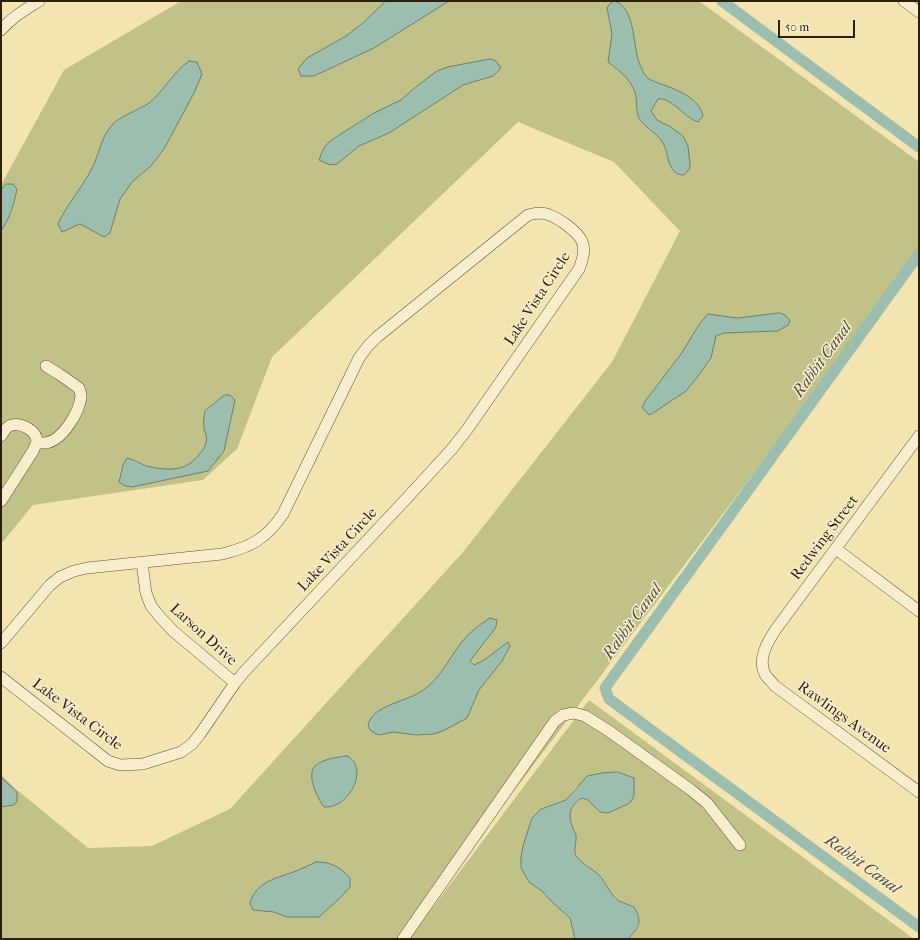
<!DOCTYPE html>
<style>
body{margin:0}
#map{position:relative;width:920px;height:940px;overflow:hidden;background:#f4e4b0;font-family:"IM FELL French Canon",serif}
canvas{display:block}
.frame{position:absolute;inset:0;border:2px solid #2e1e0f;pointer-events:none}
.scale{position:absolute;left:778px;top:20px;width:77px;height:18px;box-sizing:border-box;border:2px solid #2e1e0f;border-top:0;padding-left:5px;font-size:12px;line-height:14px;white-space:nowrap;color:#2e1e0f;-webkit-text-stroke:3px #f8edcc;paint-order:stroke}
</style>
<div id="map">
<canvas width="920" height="940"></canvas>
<div class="frame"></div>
<div class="scale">50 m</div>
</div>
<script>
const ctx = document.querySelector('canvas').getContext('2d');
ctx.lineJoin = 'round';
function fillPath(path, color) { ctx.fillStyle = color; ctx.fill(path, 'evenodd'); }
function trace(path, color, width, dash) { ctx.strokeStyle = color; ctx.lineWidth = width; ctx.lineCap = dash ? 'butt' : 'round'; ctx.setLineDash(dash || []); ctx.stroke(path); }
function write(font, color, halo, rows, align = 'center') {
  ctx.font = font + ' "IM FELL French Canon",serif'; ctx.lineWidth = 3; ctx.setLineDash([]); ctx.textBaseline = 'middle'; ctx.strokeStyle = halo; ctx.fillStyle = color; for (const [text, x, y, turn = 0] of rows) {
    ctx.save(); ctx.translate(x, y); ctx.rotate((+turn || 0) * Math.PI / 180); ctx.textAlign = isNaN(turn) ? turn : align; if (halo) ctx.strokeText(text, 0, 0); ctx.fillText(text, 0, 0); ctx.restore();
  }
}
fillPath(new Path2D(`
 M181,1H699L919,162V254L402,939H1V775L17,790L88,848L152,846L230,809L464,551L612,362L680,231L614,162L518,122L272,357L237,449L203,480L33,505L1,544V185L64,70Z
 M589,700L914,939H628L639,926L634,907C629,905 624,903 619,901C610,895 606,882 598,874C593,870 579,861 576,856C573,849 577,842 576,835C575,832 573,829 572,826C568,812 570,805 582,798L588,800L600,812L608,813L630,803L634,796V778L618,772L576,787L566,800L541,809L529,882L543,892L553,903L570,918L575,939H409Z`), '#c0c288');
const water = new Path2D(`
 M386,1H449L374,48L314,76H301L298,69L307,58L346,36L363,23Z
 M614,1C638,7 631,51 642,69C643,72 646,77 649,79C652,81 657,82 661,84C675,89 700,98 703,116L698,122C685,118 670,96 658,99L651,111L657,120L671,127L683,136L688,146L690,164V168L684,175C668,175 669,157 664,145C659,134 646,129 639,118C636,112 637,104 636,97C634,82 620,71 608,62L612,34L607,8L609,5Z
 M491,59L496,61L501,68L493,76L463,85L389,133L359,146L337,164L330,165L319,160L322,152L326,145L333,139L374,113L401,100L417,86L437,71L448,67Z
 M189,61L197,62L202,74L194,93L164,149L151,166L133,181L120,199L110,233L104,237L80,224L62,232L58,224C66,206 80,190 90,172C99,157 100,138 112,125C118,117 139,110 149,103C164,91 173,72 189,61Z
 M6,184H13L17,189C14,204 10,218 1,231V190L4,186Z
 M780,313L785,315L790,321L788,325L778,331L724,333L716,336L711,358L698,376L686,391L653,413L649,415L642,407L646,400L681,354L700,323L708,314L737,318Z
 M225,395H230L235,400L224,451L208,471L132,487L125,486L119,482L123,465L127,458C136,460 140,464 147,466C163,470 182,472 194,460C199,455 205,449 206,442C208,437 204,432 204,427C203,422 204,417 205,411Z
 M490,618L497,620L496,627L470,661L474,665L484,660L508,642L510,646L502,661L479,690L467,718L445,730L434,734L416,735L393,732L380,735L376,734L370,730L368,725C369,722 370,719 372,717C381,704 412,700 426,688C439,678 447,663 456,650C464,637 477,626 490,618Z
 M347,756C370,766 350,809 324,807C318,799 307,777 314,767C321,759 338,757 347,756Z
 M618,772L634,778V796L630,803L608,813L600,812L588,800L582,798C570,805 568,813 572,826C573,829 575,832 576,835C577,842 573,849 576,856C579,861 593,870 598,874C606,882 610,895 619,901C624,903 629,905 634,907C643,923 639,927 628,939H575L570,918L553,903L543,892L529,882L521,868V857L523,846L532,818L541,809L566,800L587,776L602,773Z
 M1,777L17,792V801L14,805L1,807Z
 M316,862C332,862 340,867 350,878V887L341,897L319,917H287L274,912L253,910L250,903C256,881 278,878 296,871C303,868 310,865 316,862Z`);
fillPath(water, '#9cbeaf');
trace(water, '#707e6f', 1);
trace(new Path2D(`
 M722,1L919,147
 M919,254L605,688L609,699L919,927`), '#9cbeaf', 11);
const minor = new Path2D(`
 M904,1L919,12
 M1,30C12,17 25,10 39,1
 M1,436C3,433 6,428 9,426C19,421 37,430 37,442C36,445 34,448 33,451L1,501
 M919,436L776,629C768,641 757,659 765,674C767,678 772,682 775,686L919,792
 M37,443C40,443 43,443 46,443C63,440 79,412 81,397C81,394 80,391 79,388L59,374L46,366
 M836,549L919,611
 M142,563L146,593L151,606L160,617L173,631L235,683
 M1,643L50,585L60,577L74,571L87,568L222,554C251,547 266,539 283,514L359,358L368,346L377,337L528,215C532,214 537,213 541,213C554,214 579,231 583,244C585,253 582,261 579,269L466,431L451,450L406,499L244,672L235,683L200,734L192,744L181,752L143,764L120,765L108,761L1,677
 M403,939L555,721L563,715L574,713L585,716L609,731L691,790L707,803L740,845`);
trace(minor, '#605037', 12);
trace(minor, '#f8edcc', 11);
write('15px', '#2e1e0f', '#f8edcc', [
 ["Lake Vista Circle",538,299,-57],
 ["Redwing Street",825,538,-53],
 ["Lake Vista Circle",338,550,-47],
 ["Larson Drive",203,635,42],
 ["Lake Vista Circle",77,715,37],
 ["Rawlings Avenue",844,718,36]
]);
write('italic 16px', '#4f4e3f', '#f8edcc', [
 ["Rabbit Canal",823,360,-54],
 ["Rabbit Canal",633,622,-54],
 ["Rabbit Canal",862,865,36]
]);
</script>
